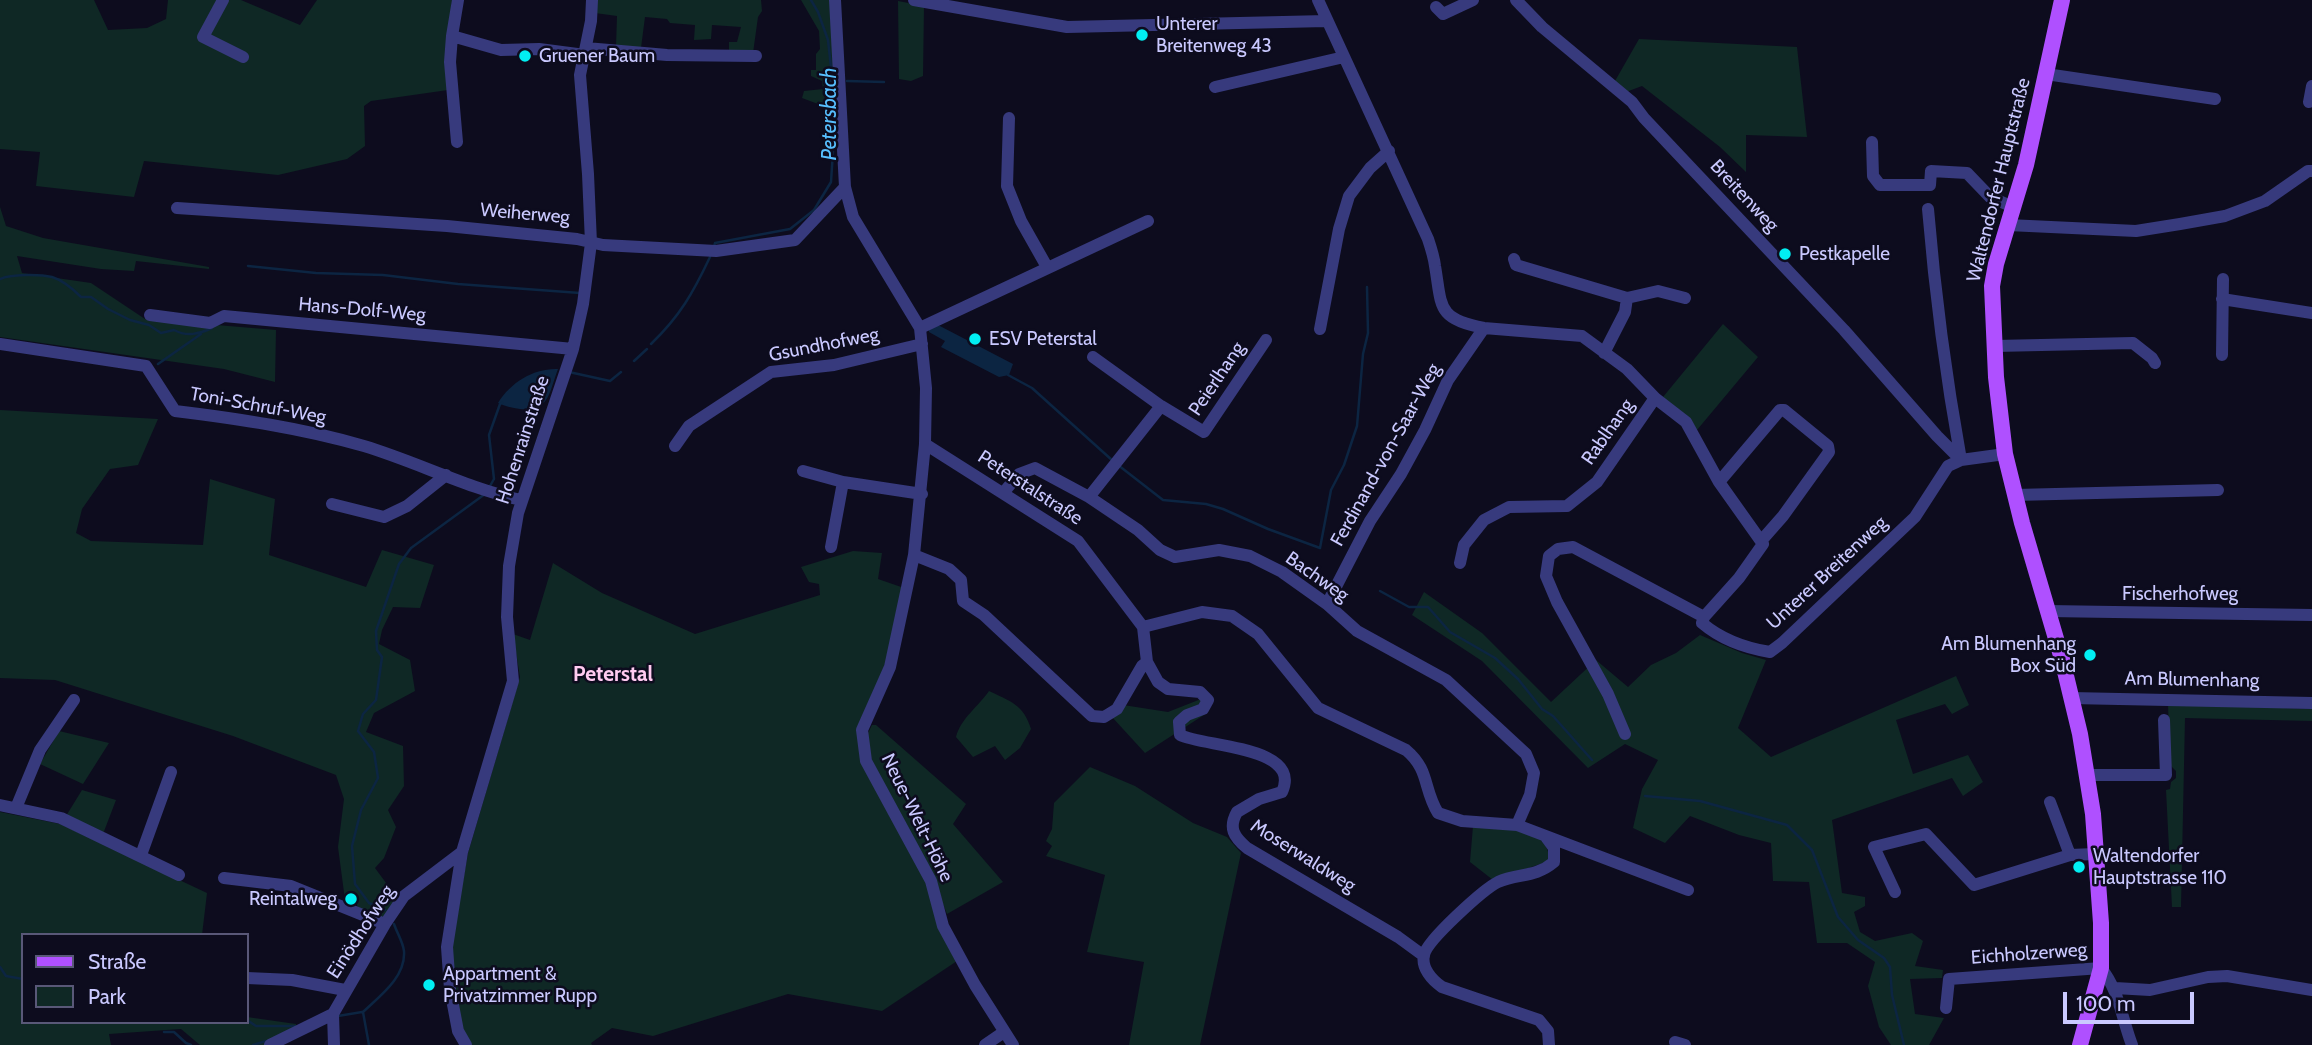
<!DOCTYPE html>
<meta charset="utf-8">
<style>
body{margin:0}
#map{position:relative;width:2312px;height:1045px;overflow:hidden;background:#0d0c1e;font-family:Cabin,sans-serif}
canvas{display:block}
.legend{position:absolute;left:21px;top:933px;width:228px;height:91px;box-sizing:border-box;background:#0d0c1e;border:2px solid #595878;margin:0;padding:9px 12px;list-style:none;font-size:21px;color:#cac9ff}
.legend li{display:flex;align-items:center;gap:14px;height:35px}
.legend b{width:35px;border:2px solid #595878}
.scale{position:absolute;left:2063px;top:992px;width:131px;height:32px;box-sizing:border-box;border:4px solid #cac9ff;border-top:0;padding-left:9px;font-size:21px;line-height:24px;white-space:nowrap;color:#cac9ff;-webkit-text-stroke:5px #0d0c1e;paint-order:stroke}
</style>
<div id="map">
<canvas width="2312" height="1045"></canvas>
<ul class="legend">
<li><b style="height:9px;background:#af50ff"></b>Straße</li>
<li><b style="height:19px;background:#0f2825"></b>Park</li>
</ul>
<div class="scale">100 m</div>
</div>
<script>
const ctx = document.querySelector('canvas').getContext('2d');
ctx.lineJoin = 'round';
function fillPath(path, color) { ctx.fillStyle = color; ctx.fill(path, 'evenodd'); }
function trace(path, color, width, dash) { ctx.strokeStyle = color; ctx.lineWidth = width; ctx.lineCap = dash ? 'butt' : 'round'; ctx.setLineDash(dash || []); ctx.stroke(path); }
function write(font, color, halo, rows, align = 'center') {
  ctx.font = font + ' Cabin,sans-serif'; ctx.lineWidth = 5; ctx.setLineDash([]); ctx.textBaseline = 'middle'; ctx.strokeStyle = halo; ctx.fillStyle = color; for (const [text, x, y, turn = 0] of rows) {
    ctx.save(); ctx.translate(x, y); ctx.rotate((+turn || 0) * Math.PI / 180); ctx.textAlign = isNaN(turn) ? turn : align; if (halo) ctx.strokeText(text, 0, 0); ctx.fillText(text, 0, 0); ctx.restore();
  }
}
fillPath(new Path2D(`
 M0,0H94L108,30L147,28L166,19L168,0H241L300,25L317,0H452L448,90L371,101L364,106L365,146L347,159L278,175L144,161L134,197L36,186L40,152L0,149Z
 M596,0H761L762,11L758,17L753,53L729,50V42H737L741,27L712,25L711,39L694,40L695,25L670,23L667,19L645,17L641,48L616,47L617,16L595,13Z
 M801,0H830L834,33L835,128H827L826,107L802,98L804,91L823,89L822,81L811,76V70H816V54L820,49L819,31Z
 M898,1L924,6L923,76L911,81L899,79Z
 M1639,39L1797,47L1807,137L1746,135V172L1720,147L1642,86L1626,92L1615,81Z
 M0,207L6,226L43,238L209,267V269L136,261L134,271L101,269L17,256L22,273L91,283L145,319L276,330L275,382L224,369L0,337Z
 M1723,324L1758,357L1697,430L1663,397Z
 M0,410L158,419L138,465L110,469L82,509L76,533L91,541L203,545L210,479L275,499L269,555L366,587L382,550L434,565L420,608L393,607L382,630L379,644L410,660L415,691L374,713L366,732L403,746L404,786L388,810L396,827L384,858L375,868L398,899L384,920L360,912L354,898L350,897L345,900L338,847L344,799L336,775L233,736L55,680L0,678Z
 M853,551L882,553L878,579L907,589L901,619L862,730L866,761L931,881L957,961L882,1011L788,994L653,1036L612,1028L591,1043L592,1045H470L461,1030L454,988L451,946L468,853L520,677L513,634L530,640L553,563L602,593L695,634L820,595L819,584L809,582L801,567Z
 M1424,592L1482,633L1551,702L1596,660L1628,687L1651,665L1676,653L1700,635L1742,653L1766,660L1738,728L1771,757L1956,676L1969,705L1952,714L1945,704L1896,720L1913,774L1968,755L1983,782L1963,796L1952,778L1832,820L1842,893L1865,897V906L1854,912L1860,932L1875,941L1912,933L1923,941L1915,966L1943,970L1942,978L1910,979L1915,1014L1944,1018L1929,1045H1891L1879,1027L1868,986L1875,962L1847,943H1817L1809,882L1773,881L1771,843L1739,835L1690,816L1665,843L1633,828L1642,789L1658,760L1625,744L1588,768L1482,661L1412,615Z
 M989,691C1010,701 1024,705 1031,729L1020,748L1005,760L995,746L973,757L956,737C961,718 978,707 989,691Z
 M1201,699L1207,713L1145,753L1112,717L1123,705L1168,712Z
 M2168,704L2312,709V721L2185,718L2181,907H2172L2166,790L2170,789L2171,782L2176,778V771L2170,765Z
 M872,725H876L966,804L953,824L1003,882L947,914L931,875L868,753L867,735Z
 M59,731L109,743L83,784L40,764Z
 M1090,767L1135,786L1193,823L1227,837L1241,853L1200,1045H1129L1144,962L1087,952L1105,875L1046,856L1052,846L1046,841L1052,829L1054,803Z
 M82,790L116,800L103,834L66,816Z
 M0,812L60,824L207,893L202,935H23V1022H247V1017L296,1024L298,1031L270,1045H200L181,1029L109,1034L111,1045H0Z
 M1473,826C1498,828 1551,825 1549,861L1493,880L1470,862Z`), '#0f2825');
fillPath(new Path2D(`
 M938,325L1013,364L1009,375L999,377L941,347L945,341L929,332V328Z
 M558,369C549,392 550,412 520,409C512,408 504,406 498,403C511,382 534,368 558,369Z`), '#0c2542');
trace(new Path2D(`
 M847,81L884,82
 M714,247L715,243L790,229L814,210L831,182L833,151L831,67L828,40L818,12L811,0
 M248,266L316,273L383,275L458,284L580,293
 M0,279C11,274 40,274 52,277C62,280 73,289 81,297H91L108,309L130,320L149,325L161,333L174,330C187,337 199,334 212,328
 M651,344C680,316 693,293 710,257
 M634,361L647,349
 M158,364L201,334
 M569,372L610,381L621,372
 M1008,375L1032,388L1113,461
 M1118,465L1163,500L1206,504L1223,509L1268,529L1320,548L1331,490L1344,465L1357,426L1363,354L1368,333L1367,287
 M490,486L494,479L489,435L500,404L502,403
 M1380,591L1409,607H1428L1450,632L1495,658L1518,679L1542,709L1553,716L1592,760
 M1645,796L1700,801L1787,825L1812,850L1838,917L1858,940L1884,958L1890,967L1892,995L1904,1045
 M385,910L369,903L355,884L352,846L361,810L378,778L374,752L358,731L363,714L376,700L382,657L377,650L376,631L399,564L411,548L485,494
 M0,967L6,976L23,979
 M338,1016L362,1012
 M247,1020L256,1026H294L296,1028
 M239,1022H242
 M164,1032H174L186,1043L191,1045
 M253,1045L266,1041
 M369,1045L363,1012C380,996 406,977 404,951C403,942 397,933 394,924`), '#0c2542', 2.5);
trace(new Path2D(`
 M223,0L203,37L243,57
 M458,0L452,36L501,50L539,49L585,55
 M835,0L845,187L853,217L920,328L926,388L925,444L1078,541L1143,627L1202,612L1232,616L1258,634L1318,708L1406,750C1430,770 1423,789 1438,813L1462,821L1517,825L1688,890
 M914,0L1067,27L1326,21
 M1318,0L1428,239C1431,248 1434,257 1435,266C1442,306 1436,319 1484,328L1582,336L1627,369L1655,398L1686,422L1719,482L1763,544L1739,578L1704,617L1702,623C1722,640 1745,648 1770,652L1782,643L1915,517L1948,466L1961,460C1946,377 1935,294 1928,209
 M1516,0L1542,27L1632,102L1644,118L1844,330L1937,436L1961,460L2005,454
 M1436,7L1443,14L1473,0
 M452,36L450,62L457,142
 M586,48L667,55L756,56
 M2046,74L2215,99
 M1215,87L1344,57
 M2309,102L2312,86
 M1009,118L1007,186L1021,221L1047,267
 M1872,142L1873,176L1880,185H1930L1931,171L1967,173L1990,197L2013,207
 M177,208L447,226L577,239L603,245L716,251L795,240L845,187
 M2008,225L2136,231L2180,224L2225,216L2265,201L2308,171H2312
 M1514,259L1516,265L1627,298
 M2222,299L2312,313
 M150,315L210,323L224,316L573,349
 M920,328L1148,221
 M1320,329L1339,229L1349,196L1370,168L1389,151
 M0,344L146,366L175,411C239,419 302,428 364,446C417,462 467,488 521,500
 M1995,346L2133,343L2152,358L2155,363
 M1604,353L1625,312L1627,298L1658,291L1685,298
 M2222,355L2223,279
 M1093,357L1161,406L1204,432L1266,340
 M925,444L914,555L890,667L862,730L866,761L931,881L943,926L975,985L1013,1045
 M675,446L689,426L771,372L834,365L922,344
 M803,471L843,482L922,494
 M1719,482L1780,410H1784L1828,446L1829,452L1783,516L1761,541
 M1004,492L1019,474L1035,468L1089,497L1138,530L1160,550L1175,557L1219,550L1250,556L1282,572L1327,604L1357,631L1446,680L1526,754L1534,773L1530,795L1517,825
 M2015,495L2218,490
 M1089,497L1161,406
 M332,504L384,517L407,506L446,475
 M831,547L843,482
 M914,555L949,569L961,580L963,601L984,615L1092,716L1104,717L1117,709L1142,666L1147,662
 M1460,563L1464,545L1484,520L1509,507L1567,506L1597,482L1655,398
 M1327,604L1370,521L1401,474L1425,430L1448,380L1484,328
 M2048,611L2312,615
 M1143,627L1147,662L1158,682L1168,689L1200,692L1208,700L1203,709L1187,715L1179,722L1180,735C1204,747 1303,746 1282,792L1259,799L1237,812C1228,828 1234,837 1247,848L1398,937L1424,956
 M2071,698L2312,703
 M1625,734L1608,694L1557,602L1546,576L1549,556L1558,549L1573,547L1704,617
 M2088,775H2166L2164,720
 M2050,802L2070,855
 M0,805L61,818L179,875
 M16,808L40,750L74,700
 M1546,837L1554,848V862C1535,878 1518,873 1498,882C1484,889 1427,940 1424,955C1421,968 1432,980 1442,987L1539,1020L1548,1031L1549,1045
 M141,855L171,772
 M224,878L291,886L385,924
 M1895,892L1874,847L1926,834L1974,885L2070,855L2095,854
 M247,978L292,980L345,990
 M2115,988L2150,990L2208,977L2227,976L2312,990
 M1946,1008L1949,979L2101,968C2119,990 2122,1019 2132,1045
 M1675,1042L1685,1045
 M270,1045L333,1014
 M334,1045L333,1014L385,924L404,896L462,852
 M466,1045L458,1031L450,989L447,947L462,852L513,681L507,617L509,566L518,513L573,349L583,304L591,243L588,174L580,75L591,21L592,0
 M985,1045L1004,1032`), '#373a7d', 12);
trace(new Path2D(`
 M2062,0L2026,165L1996,264L1992,286L1996,377L2005,454L2022,523L2062,659L2080,734L2093,814L2101,923V968L2080,1045`), '#af50ff', 16);
for (const [x, y, r, color] of [
 [1142,35,7,"#01eff3"],
 [525,56,7,"#01eff3"],
 [1785,254,7,"#01eff3"],
 [975,339,7,"#01eff3"],
 [2090,655,7,"#01eff3"],
 [2079,867,7,"#01eff3"],
 [351,899,7,"#01eff3"],
 [429,985,7,"#01eff3"]
]) { const dot = new Path2D(); dot.arc(x, y, r, 0, 2 * Math.PI); ctx.fillStyle = color; ctx.fill(dot); trace(dot, '#0d0c1e', 2.5); }
write('19px', '#cac9ff', '#0d0c1e', [
 ["Unterer",1156,24],
 ["Breitenweg 43",1156,46],
 ["Gruener Baum",539,56],
 ["Pestkapelle",1799,254],
 ["ESV Peterstal",989,339],
 ["Am Blumenhang",2076,644,"right"],
 ["Box Süd",2076,666,"right"],
 ["Waltendorfer",2093,856],
 ["Hauptstrasse 110",2093,878],
 ["Reintalweg",337,899,"right"],
 ["Appartment &",443,974],
 ["Privatzimmer Rupp",443,996]
], 'left');
write('19px', '#cac9ff', '#0d0c1e', [
 ["Waltendorfer Hauptstraße",1999,180,-76],
 ["Breitenweg",1744,196,47],
 ["Weiherweg",525,214,5],
 ["Hans-Dolf-Weg",362,310,5],
 ["Gsundhofweg",824,345,-11],
 ["Peierlhang",1217,379,-56],
 ["Toni-Schruf-Weg",258,406,10],
 ["Rablhang",1608,432,-55],
 ["Hohenrainstraße",523,440,-72],
 ["Ferdinand-von-Saar-Weg",1386,455,-61],
 ["Peterstalstraße",1030,488,33],
 ["Unterer Breitenweg",1827,573,-43],
 ["Bachweg",1317,577,35],
 ["Fischerhofweg",2180,594],
 ["Am Blumenhang",2192,680,1],
 ["Neue-Welt-Höhe",917,818,64],
 ["Moserwaldweg",1303,856,32],
 ["Einödhofweg",361,932,-57],
 ["Eichholzerweg",2029,954,-4]
]);
write('italic 21px', '#57bfff', '#0d0c1e', [
 ["Petersbach",830,114,-90]
]);
write('bold 21px', '#ffcbf0', '#0d0c1e', [
 ["Peterstal",613,675]
]);
</script>
